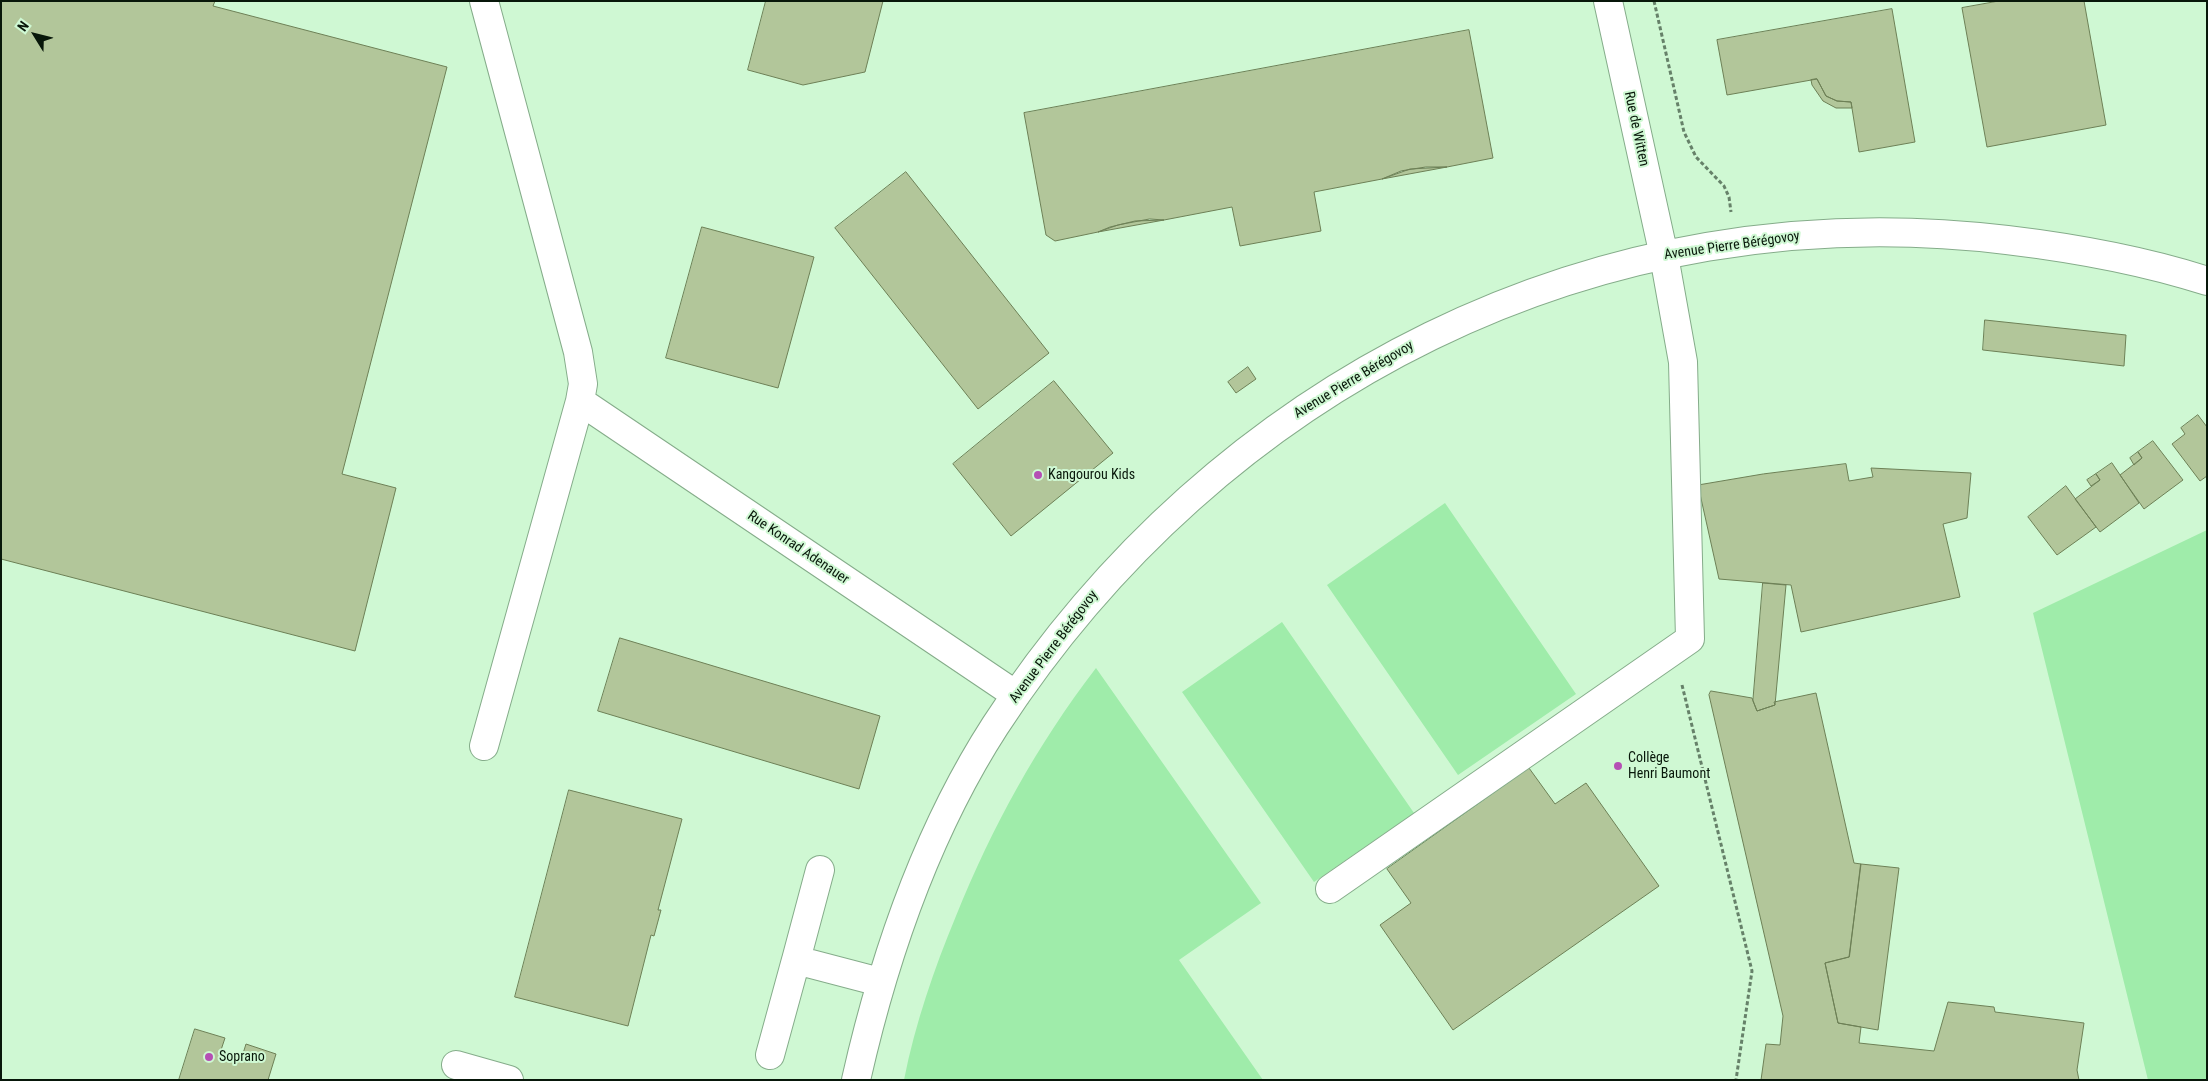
<!DOCTYPE html>
<meta charset="utf-8">
<style>
body{margin:0}
#map{position:relative;width:2208px;height:1081px;overflow:hidden;background:#cff8d3;font-family:"Roboto Condensed",sans-serif}
canvas{display:block}
.frame{position:absolute;inset:0;border:2px solid #08170a;pointer-events:none}
.north{position:absolute;left:10px;top:10px;width:50px;height:50px;-webkit-text-stroke:4px #cff8d3;paint-order:stroke;rotate:306deg;font-size:14px;font-weight:700;line-height:20px;text-align:center;color:#08170a}
.north::after{content:'';display:block;margin:auto;width:18px;height:22px;background:#08170a;clip-path:polygon(50% 0,100% 100%,50% 72%,0 100%)}
</style>
<div id="map">
<canvas width="2208" height="1081"></canvas>
<div class="frame"></div>
<div class="north">N</div>
</div>
<script>
const ctx = document.querySelector('canvas').getContext('2d');
ctx.lineJoin = 'round';
function fillPath(path, color) { ctx.fillStyle = color; ctx.fill(path, 'evenodd'); }
function trace(path, color, width, dash) { ctx.strokeStyle = color; ctx.lineWidth = width; ctx.lineCap = dash ? 'butt' : 'round'; ctx.setLineDash(dash || []); ctx.stroke(path); }
function write(font, color, halo, rows, align = 'center') {
  ctx.font = font + ' "Roboto Condensed",sans-serif'; ctx.lineWidth = 4; ctx.setLineDash([]); ctx.textBaseline = 'middle'; ctx.strokeStyle = halo; ctx.fillStyle = color; for (const [text, x, y, turn = 0] of rows) {
    ctx.save(); ctx.translate(x, y); ctx.rotate((+turn || 0) * Math.PI / 180); ctx.textAlign = isNaN(turn) ? turn : align; if (halo) ctx.strokeText(text, 0, 0); ctx.fillText(text, 0, 0); ctx.restore();
  }
}
fillPath(new Path2D(`
 M1445,503L1576,694L1458,775L1327,585Z
 M2207,530V1080H2148L2033,613Z
 M1282,622L1414,813L1314,882L1182,692Z
 M1096,668L1261,903L1179,960L1263,1080H904C915,1024 934,969 956,916C992,827 1037,745 1096,668Z`), '#9fecaa');
const building = new Path2D(`
 M1,1H215L213,6L447,67L342,474L396,488L355,651L1,559Z
 M766,1H883L865,72L803,85L748,70Z
 M1999,1H2084L2106,125L1987,147L1962,8Z
 M1892,9L1915,142L1859,152L1851,102L1837,101L1826,96L1817,79L1727,95L1717,40Z
 M1469,30L1493,158L1447,167L1410,169L1382,179L1314,192L1321,231L1240,246L1232,207L1164,220L1135,221L1110,227L1098,232L1055,241L1046,235L1024,113Z
 M1817,79L1826,96L1837,101L1851,102L1852,108H1836L1823,101L1812,85L1811,80Z
 M1426,167H1447L1382,179L1401,171Z
 M906,172L1049,353L978,409L835,228Z
 M1150,219L1164,220L1098,232L1118,225Z
 M702,227L814,257L778,388L666,358Z
 M1985,320L2126,335L2124,366L1983,350Z
 M1248,367L1256,379L1236,393L1228,382Z
 M1054,381L1113,453L1011,536L953,464Z
 M2198,415L2207,427V476L2200,481L2172,444L2185,434L2181,428Z
 M2153,441L2183,480L2144,509L2120,475L2142,458L2138,452Z
 M2138,452L2142,458L2134,465L2130,458Z
 M2112,463L2139,503L2100,532L2075,499L2100,480L2096,474Z
 M1846,464L1849,481L1873,477L1871,468L1971,473L1967,518L1943,524L1960,597L1801,632L1791,585L1719,579L1698,485L1763,474Z
 M2096,474L2100,480L2091,486L2087,480Z
 M2066,486L2096,527L2057,555L2028,517Z
 M1763,583L1786,585L1775,705L1757,711L1753,701Z
 M620,638L880,716L859,789L598,711Z
 M1711,691L1752,698L1757,711L1775,705L1774,702L1816,693L1854,863L1861,864L1849,957L1825,963L1838,1023L1861,1027L1859,1043L1934,1051L1948,1002L1994,1007L1995,1012L2084,1023L2077,1070L2079,1080H1761L1766,1044L1780,1045L1783,1016L1709,695Z
 M1529,768L1555,804L1586,783L1659,886L1453,1030L1380,925L1411,903L1387,869Z
 M569,790L682,819L658,910H661L654,936L651,935L628,1026L515,997Z
 M1861,864L1899,868L1878,1030L1838,1023L1825,963L1849,957Z
 M195,1029L225,1038L220,1053L241,1060L246,1044L276,1054L268,1080H179Z`);
fillPath(building, '#b2c69a');
trace(building, '#6d8056', 1);
const minor = new Path2D(`
 M580,401L1016,695
 M484,746L580,401L583,384L578,352L484,1
 M1330,889L1690,639L1683,362L1664,256L1608,1
 M796,960L820,870
 M770,1055L796,960L880,982
 M456,1065L509,1080
 M856,1080C884,956 926,833 995,726C1217,384 1598,190 2007,240C2074,248 2142,260 2207,281`);
trace(minor, '#85ac8a', 30);
trace(new Path2D(`
 M1654,1L1684,132L1696,157L1724,186L1729,197L1731,212
 M1682,685L1752,971L1736,1080`), '#668169', 3, [4, 2.5]);
trace(minor, '#fff', 28);
for (const [x, y, r, color] of [
 [1038,475,5,"#b54fb4"],
 [1618,766,5,"#b54fb4"],
 [209,1057,5,"#b54fb4"]
]) { const dot = new Path2D(); dot.arc(x, y, r, 0, 2 * Math.PI); ctx.fillStyle = color; ctx.fill(dot); trace(dot, '#cff8d3', 2); }
write('14px', '#08170a', '#cff8d3', [
 ["Rue de Witten",1636,129,78],
 ["Avenue Pierre Bérégovoy",1732,246,-8],
 ["Avenue Pierre Bérégovoy",1354,380,-31],
 ["Rue Konrad Adenauer",798,548,34],
 ["Avenue Pierre Bérégovoy",1054,647,-53]
]);
write('14px', '#08170a', '#cff8d3', [
 ["Kangourou Kids",1048,475],
 ["Collège",1628,758],
 ["Henri Baumont",1628,774],
 ["Soprano",219,1057]
], 'left');
</script>
